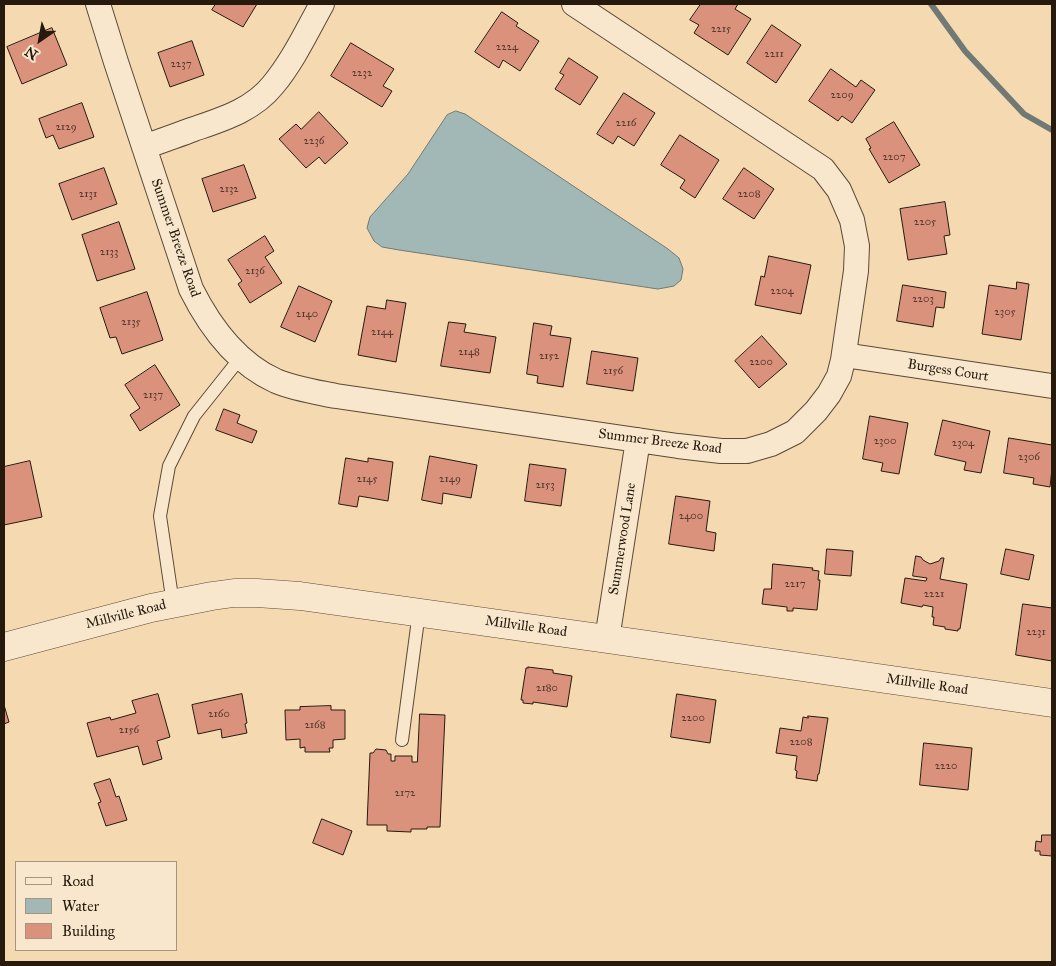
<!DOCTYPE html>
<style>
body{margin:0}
#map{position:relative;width:1056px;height:966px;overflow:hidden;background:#f5dab1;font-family:"IM FELL Great Primer",serif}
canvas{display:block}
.frame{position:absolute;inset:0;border:5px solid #261a0f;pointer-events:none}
.legend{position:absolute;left:15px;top:861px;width:162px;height:90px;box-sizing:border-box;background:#f8e7cc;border:1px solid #a49580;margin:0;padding:6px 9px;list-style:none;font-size:15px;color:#261a0f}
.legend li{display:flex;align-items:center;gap:10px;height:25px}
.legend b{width:25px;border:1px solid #a49580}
.north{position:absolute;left:15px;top:15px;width:50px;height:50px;-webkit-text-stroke:4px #f8e7cc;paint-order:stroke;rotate:213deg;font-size:14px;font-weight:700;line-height:20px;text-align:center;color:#261a0f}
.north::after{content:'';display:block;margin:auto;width:18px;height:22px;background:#261a0f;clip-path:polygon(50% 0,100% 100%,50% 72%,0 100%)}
</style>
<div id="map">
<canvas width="1056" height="966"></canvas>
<div class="frame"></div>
<ul class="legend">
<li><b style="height:6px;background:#f8e7cc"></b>Road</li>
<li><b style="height:14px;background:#a1b8b6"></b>Water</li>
<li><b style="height:14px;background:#da927d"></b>Building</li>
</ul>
<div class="north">N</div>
</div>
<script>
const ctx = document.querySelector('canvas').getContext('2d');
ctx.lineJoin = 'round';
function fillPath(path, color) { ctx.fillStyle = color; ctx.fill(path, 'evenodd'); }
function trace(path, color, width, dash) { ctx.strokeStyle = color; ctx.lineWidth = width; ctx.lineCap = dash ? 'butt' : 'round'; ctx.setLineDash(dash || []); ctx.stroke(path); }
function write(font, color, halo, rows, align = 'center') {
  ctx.font = font + ' "IM FELL Great Primer",serif'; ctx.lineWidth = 4; ctx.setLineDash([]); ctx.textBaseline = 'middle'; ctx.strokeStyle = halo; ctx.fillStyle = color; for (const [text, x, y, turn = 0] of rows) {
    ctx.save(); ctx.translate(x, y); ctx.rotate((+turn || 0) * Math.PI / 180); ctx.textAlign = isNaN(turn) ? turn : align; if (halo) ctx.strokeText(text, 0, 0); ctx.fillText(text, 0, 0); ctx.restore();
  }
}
const water = new Path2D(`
 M456,111L465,114L668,249L679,258L683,269L681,280L674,286L658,289L399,250L382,247L374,241L367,228L370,217L408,174L447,115Z`);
fillPath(water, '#a1b8b6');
trace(water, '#707973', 1);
trace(new Path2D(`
 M931,4L965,51L1024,114L1052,130`), '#707973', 6);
const building = new Path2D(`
 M216,4H257L243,27L212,10Z
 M701,4H738L735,9L751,19L728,55L694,33L699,25L690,20Z
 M502,12L518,23L516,26L539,41L520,71L503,60L499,68L475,52Z
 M772,25L801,45L776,83L747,63Z
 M52,28L67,65L22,84L7,47Z
 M192,41L204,75L170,87L158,53Z
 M351,43L394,69L383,86L392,91L382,107L331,76Z
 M569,58L598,77L580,105L555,89L564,75L560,73Z
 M831,69L856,87L861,80L875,90L852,123L842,116L838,121L809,101Z
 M624,93L655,113L634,146L618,136L613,144L597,134Z
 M82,103L94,137L59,149L53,135L46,138L39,119Z
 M319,112L348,143L325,164L319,157L306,168L279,139L296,124L301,129Z
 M894,122L920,165L889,183L869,149L871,148L866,139Z
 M680,135L719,160L695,198L680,188L685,180L661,165Z
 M244,165L256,198L213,212L202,179Z
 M104,168L117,204L72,220L59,184Z
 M744,168L774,189L754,219L723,199Z
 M945,202L950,235L944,236L947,254L908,260L900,209Z
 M119,222L135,269L97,281L82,235Z
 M265,236L274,251L265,257L282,283L250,303L238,284L242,281L228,260Z
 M769,256L811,265L801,314L755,305L761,276L764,277Z
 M1017,282L1029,284L1021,340L982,334L989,285L1016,289Z
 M903,285L946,292L944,308L936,307L933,327L897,321Z
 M299,286L332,301L315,342L281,327Z
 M147,292L163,340L122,354L116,337L110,338L100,308Z
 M387,300L406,303L396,362L358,355L367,306L385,309Z
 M449,322L466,324L464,332L496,337L490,373L441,366Z
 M534,323L552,326L550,335L571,338L563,387L537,383L538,376L527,374Z
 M762,336L787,364L759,388L735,361Z
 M592,351L638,358L633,391L587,384Z
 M155,365L180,405L140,431L130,415L140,408L125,385Z
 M224,409L240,415L237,423L257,431L252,443L216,430Z
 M870,416L908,423L899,474L881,471L883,463L863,459Z
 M943,420L990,431L981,473L964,470L966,462L935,455Z
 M1009,438L1052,445V469L1050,487L1033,484L1034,478L1004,473Z
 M430,456L477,465L471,498L443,493L442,504L422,500Z
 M346,458L368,462V458L393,462L388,501L359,496L357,507L339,504Z
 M30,461L42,517L4,525V467Z
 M530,464L566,469L561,506L525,501Z
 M676,496L710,501L706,531L716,533L714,551L669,544Z
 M827,549L853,551L851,576L825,574Z
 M1006,549L1034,555L1029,580L1001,574Z
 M916,556L921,557L923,560L930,564L939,561L941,558H944L940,579L967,584L960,629H958V631L945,629V627L933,625L934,617H932L933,607L923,605L922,607L901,603L905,578L926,581L927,578L913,576Z
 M773,564L813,568L812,570L819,571L818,580H820L817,610L793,608V611H787V607L762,604L764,589H771Z
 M1023,604L1052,608V661L1016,655Z
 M528,667L553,670V673L572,676L567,707L533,702V704L523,703V700H521L526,668H528Z
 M158,694L170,737L157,741L162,759L143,765L138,746L97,757L87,723L110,717L111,720L136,713L132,701Z
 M242,694L247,723L245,724L247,733L222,738L221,729L198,734L192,705Z
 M677,694L716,700L710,743L671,737Z
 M4,705L9,722L4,724Z
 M331,706V710H345V739L333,740V748H329L330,752H305V747L300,748V739L286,740L285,710H300V707Z
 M420,714L445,715L440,827H427V829H411V832L387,831V825H367L370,753H373L376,749L386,750L388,754H391V761H395V756H412V762H417Z
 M808,716L828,718L819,774H818L817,781L796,778L797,771L795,770L797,756L776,753L780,728L801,731L803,717L808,718Z
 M924,743L972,748L968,790L920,785Z
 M110,779L116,797L119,796L127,820L106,826L98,803L101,802L94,784Z
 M322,819L352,831L343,855L313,843Z
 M1042,835H1052V856L1040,855V851H1035L1036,841L1041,842Z`);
fillPath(building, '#da927d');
trace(building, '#261a0f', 1);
const service = new Path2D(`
 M173,604L160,516L169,466L194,416L241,357
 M402,740L419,612`);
const minor = new Path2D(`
 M98,4L116,62L191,289C210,327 236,363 276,381C295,389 316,392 336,396L678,446L721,451H747L771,444L795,432L816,411L829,394L839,376L843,360L856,271L857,246L852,220L839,190L823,169L574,4
 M144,147C161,141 178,135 194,129C223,119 253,110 273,85C293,61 307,31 322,4
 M844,355L1052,386
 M607,639L638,440`);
const tertiary = new Path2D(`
 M4,647L151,608L212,596L234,593H257L300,596L607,639L1052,703`);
trace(service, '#5a4a38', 14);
trace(minor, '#5a4a38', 26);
trace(tertiary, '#5a4a38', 29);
trace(service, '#f8e7cc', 12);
trace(minor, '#f8e7cc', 24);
trace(tertiary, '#f8e7cc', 28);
write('11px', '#53382a', null, [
 ["2215",721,29],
 ["2224",507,47],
 ["2211",774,54],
 ["2237",181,64],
 ["2232",362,73],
 ["2209",842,95],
 ["2216",626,123],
 ["2129",66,127],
 ["2236",314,141],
 ["2207",894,157],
 ["2132",229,189],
 ["2131",88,194],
 ["2208",749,194],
 ["2205",925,222],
 ["2133",109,252],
 ["2136",255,271],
 ["2204",782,291],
 ["2203",923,299],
 ["2305",1005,312],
 ["2140",307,314],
 ["2135",131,322],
 ["2144",382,332],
 ["2148",469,352],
 ["2152",549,356],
 ["2200",761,362],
 ["2156",613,371],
 ["2137",153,395],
 ["2300",885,441],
 ["2304",963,443],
 ["2306",1029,457],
 ["2145",367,479],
 ["2149",450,479],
 ["2153",545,485],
 ["2400",691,516],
 ["2217",795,584],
 ["2221",934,594],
 ["2231",1036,632],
 ["2180",547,688],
 ["2160",219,714],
 ["2200",693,718],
 ["2168",315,725],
 ["2156",129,730],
 ["2208",801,742],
 ["2220",946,766],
 ["2172",405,793]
]);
write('14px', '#261a0f', '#f8e7cc', [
 ["Summer Breeze Road",175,238,71],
 ["Burgess Court",948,371,9],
 ["Summer Breeze Road",660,442,7],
 ["Summerwood Lane",623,539,-81],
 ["Millville Road",126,615,-14],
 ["Millville Road",526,627,8],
 ["Millville Road",927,685,8]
]);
</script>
